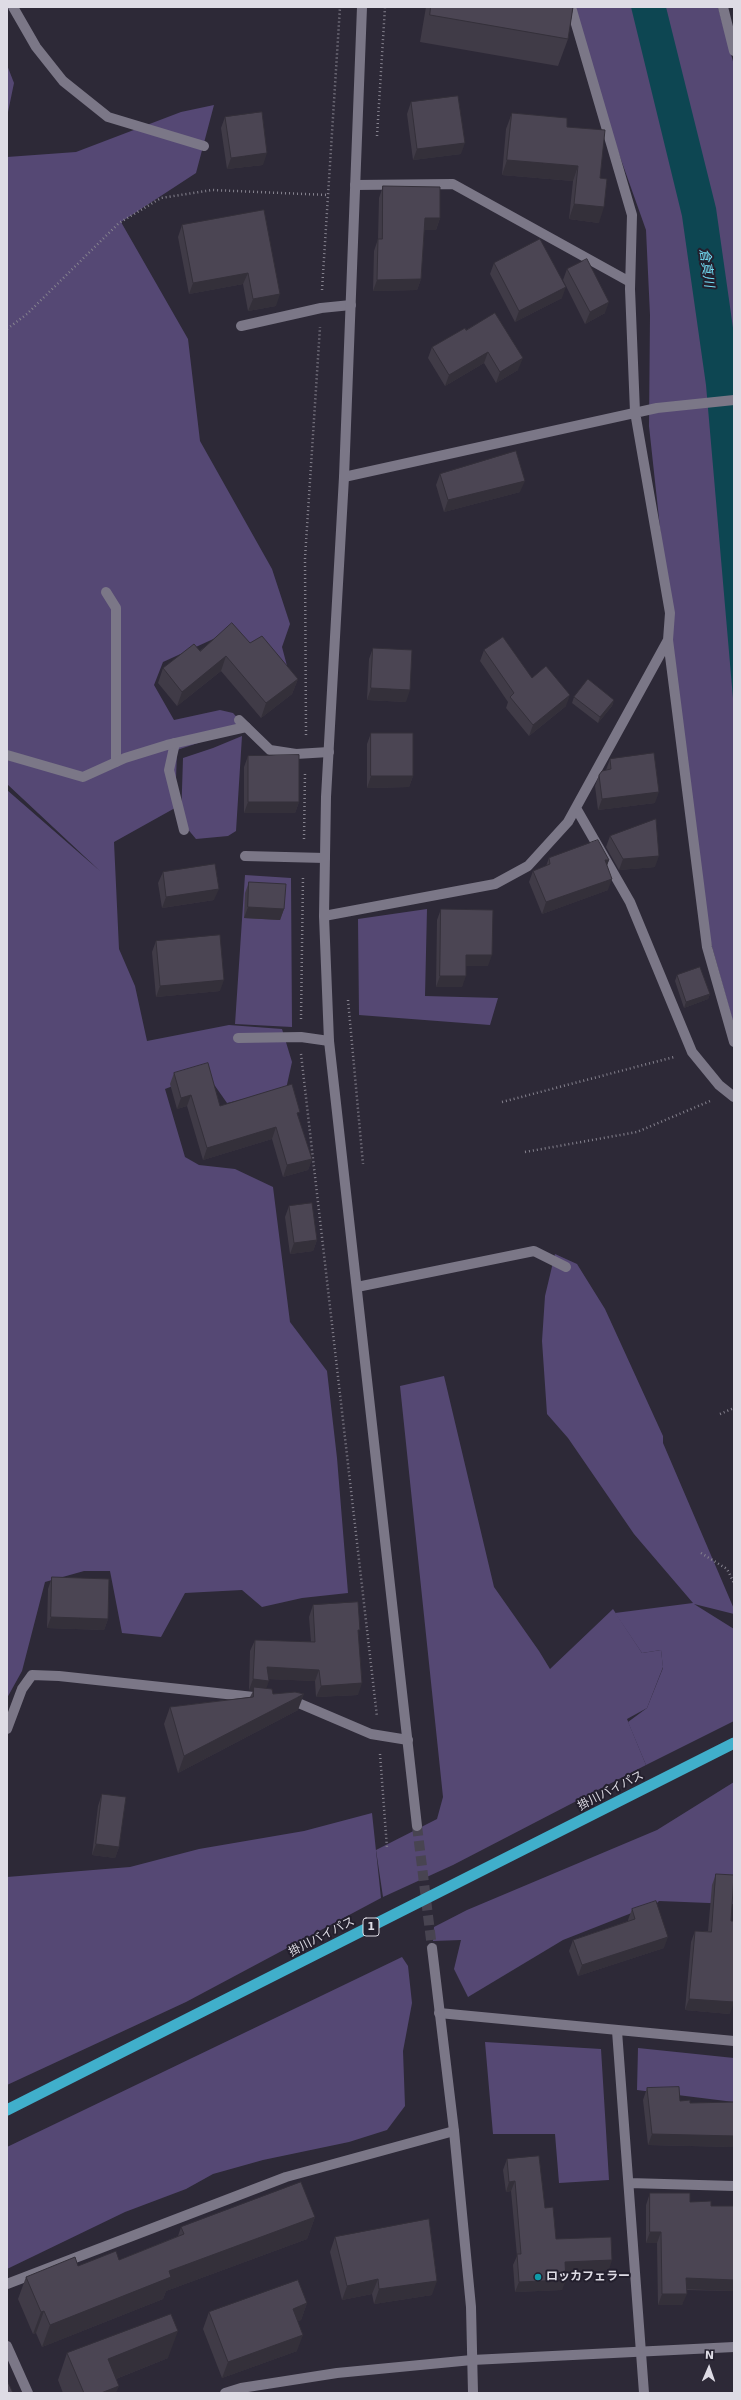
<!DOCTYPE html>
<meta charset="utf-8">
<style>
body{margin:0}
#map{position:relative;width:741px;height:2400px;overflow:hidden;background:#2d2937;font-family:"DejaVu Sans",sans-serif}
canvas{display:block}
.frame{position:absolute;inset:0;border:8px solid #dedce5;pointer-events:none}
.north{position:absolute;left:689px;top:2348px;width:40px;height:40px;-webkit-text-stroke:3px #231f2d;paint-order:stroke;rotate:2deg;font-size:11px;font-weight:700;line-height:16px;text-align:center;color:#dedce5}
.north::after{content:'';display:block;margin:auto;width:14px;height:18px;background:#dedce5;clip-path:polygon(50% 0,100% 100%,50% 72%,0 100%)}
</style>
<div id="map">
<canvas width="741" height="2400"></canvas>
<div class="frame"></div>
<div class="north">N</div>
</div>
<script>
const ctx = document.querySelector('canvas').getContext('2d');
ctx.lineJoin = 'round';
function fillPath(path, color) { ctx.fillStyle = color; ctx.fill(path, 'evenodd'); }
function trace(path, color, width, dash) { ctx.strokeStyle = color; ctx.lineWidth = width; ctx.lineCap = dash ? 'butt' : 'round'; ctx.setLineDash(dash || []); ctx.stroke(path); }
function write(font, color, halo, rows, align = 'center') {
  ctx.font = font + ' "DejaVu Sans","Noto Sans JP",sans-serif'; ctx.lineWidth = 4; ctx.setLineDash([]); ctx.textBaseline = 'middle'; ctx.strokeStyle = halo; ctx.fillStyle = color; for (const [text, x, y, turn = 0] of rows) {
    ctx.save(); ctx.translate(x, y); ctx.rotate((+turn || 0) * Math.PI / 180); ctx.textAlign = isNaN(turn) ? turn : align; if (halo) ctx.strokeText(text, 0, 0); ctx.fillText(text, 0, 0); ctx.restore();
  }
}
fillPath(new Path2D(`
 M571,7H718L734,65V1026L701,907L649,426L650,315L646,230L597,92Z
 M7,65L14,83L7,117Z
 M242,736L236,831L228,836L196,839L181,821L183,758L213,748Z
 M245,875L291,878L292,1027L235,1024Z
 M427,909L425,996L498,998L490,1025L359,1015L358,919Z
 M444,1376L494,1587L539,1651L550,1669L613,1609L642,1653L661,1650L663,1667L647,1708L627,1719L646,1765L453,1865L383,1897L376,1850L437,1819L443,1797L400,1386Z
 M734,1782V1904L659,1901L657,1903L563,1940L468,1997L454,1969L461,1940L433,1941L434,1927L467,1910L657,1830Z
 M485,2042L601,2049L609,2180L559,2183L555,2134H493Z
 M638,2048L734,2058V2102L637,2090Z`), '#554873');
fillPath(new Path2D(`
 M214,105L196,173L121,222L188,339L200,441L272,569L290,624L282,647L291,681L233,630L163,662L154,685L174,720L220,710L233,713L246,727L177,750L175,808L114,842L119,949L135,986L147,1041L229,1025L282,1029L292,1062L286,1089L227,1103L206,1073L165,1089L185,1157L199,1165L235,1169L273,1187L290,1322L327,1371L337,1458L348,1593L302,1598L262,1607L242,1590L185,1593L161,1637L122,1633L110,1571H84L45,1582L22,1671L7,1698V790L100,871L7,784V157L76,152L181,112Z
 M555,1254L577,1264L605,1309L663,1436V1443L734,1609V1614L694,1604L734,1629V1721L646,1765L628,1722L647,1708L663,1668L661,1650L642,1653L615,1613L693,1603L634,1534L568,1438L547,1414L542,1341L545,1296Z
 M372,1813L381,1898L186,2002L7,2085V1877L130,1867L199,1849L304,1831Z
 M402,1957L408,1966L412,2003L403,2051L405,2106L387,2130L349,2142L263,2160L213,2174L186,2189L125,2212L7,2269V2147Z`), '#554874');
fillPath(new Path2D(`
 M631,7H666L716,208L734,335V710L706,385L682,216Z`), '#0d4652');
trace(new Path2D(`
 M417,1826L432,1948`), '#484451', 10, [10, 5]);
trace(new Path2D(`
 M377,136L385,7
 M322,290L340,7
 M7,329L27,314L119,223L161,198L212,190L328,195
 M306,735L305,558L320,327
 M304,839L305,772
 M348,1000L363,1164
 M301,1019L303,876
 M301,1054L377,1717
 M502,1102L674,1057
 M525,1152L637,1132L710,1101
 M720,1414L734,1408
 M701,1553L727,1569L734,1583
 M380,1754L387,1848`), '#86838f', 2.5, [1, 3]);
trace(new Path2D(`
 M571,7L632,215L630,289L635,412
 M723,7L734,51
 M355,185L453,184L630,282
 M241,326L321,308L351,305
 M106,592L116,608V762
 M239,720L270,750L296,754L329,752
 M175,743L169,770L184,830
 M245,856L325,858
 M238,1038L301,1037L329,1041
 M357,1287L534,1251L566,1267`), '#7b7787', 10);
trace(new Path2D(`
 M13,7L36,47L63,81L108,117L204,146
 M344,477L657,408L734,400
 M668,640L707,947L734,1042
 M7,755L83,777L125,758L167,745L246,727
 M576,808L630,902L692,1052L719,1085L734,1097
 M324,916L495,884L528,866L568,822L668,640L670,613L635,412
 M287,1701L296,1702L371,1734L408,1740
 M7,1729L22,1689L32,1675L59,1676L263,1698
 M439,2013L734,2041
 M617,2031L644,2393
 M629,2183L734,2186
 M7,2284L286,2177L454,2131
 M7,2346L28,2393
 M225,2393L241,2388L337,2373L472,2360`), '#7b7787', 10);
trace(new Path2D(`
 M362,7L344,477L326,797L324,916L329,1041L417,1826
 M432,1948L454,2131L471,2307L473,2393
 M472,2360L734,2347`), '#7b7787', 10);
trace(new Path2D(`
 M7,2110L734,1743`), '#40afcb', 11);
fillPath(new Path2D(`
 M426,7H573L568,39L558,66L420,42Z
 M411,102L461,154L413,160L407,114Z
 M512,113L567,127L600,178L599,223L569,219L573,181L502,175L506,129Z
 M225,117L263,165L227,169L221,128Z
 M383,186L440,218L436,230H424L421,279L417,290L373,291L374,251L378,239L379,198Z
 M264,210L276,306L248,311L243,284L189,294L178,237L182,225Z
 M494,263L562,298L515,322L490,274Z
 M567,269L605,313L585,324L563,280Z
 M466,330L518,370L496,383L484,363L445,386L428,358L432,347Z
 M440,474L520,492L444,512L436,485Z
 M250,643L298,679L292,694L261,718L221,671L177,706L158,683L163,668L200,651Z
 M373,648L406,702L367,700L369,659Z
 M484,650L532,678L566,706L529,736L506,708L508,702L480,661Z
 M574,697L614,700L612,706L598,723L572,703Z
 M371,733L413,776L409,787L367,788V744Z
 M248,756L299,802L295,813H244V767Z
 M610,759L655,803L598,810L595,786L599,775L606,770Z
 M610,836L655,867L619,870L606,847Z
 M549,858L609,860L607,865L608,890L542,914L529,882L533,871L546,866Z
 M163,872L214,900L162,908L158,883Z
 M249,882L284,909L280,920L244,918L245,893Z
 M441,909L488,966H466L462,987H436L437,920Z
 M156,941L220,991L156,997L152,952Z
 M677,975L710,994L708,999L684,1008L675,981Z
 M174,1073L220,1106L298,1116L312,1159L308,1170L283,1177L272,1139L203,1160L187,1106L177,1109L170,1084Z
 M289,1206L317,1240L313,1251L290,1254L285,1217Z
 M52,1577L108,1619L104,1630L47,1628L48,1589Z
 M313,1605L358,1635V1695L316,1697L315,1681L269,1679L266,1688L273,1694L298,1710L178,1773L164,1724L170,1707L250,1697L253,1691L249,1690L250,1651L255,1640L311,1642L309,1617Z
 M102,1794L119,1847L115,1858L92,1855L98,1806Z
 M716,1874L731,1921L730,2014L685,2010L691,1942L695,1931H708L712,1885Z
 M632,1909L664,1948L578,1976L569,1951L573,1940L628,1921V1920Z
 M647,2088L680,2101L690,2103L734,2144L733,2147L648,2145L643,2100Z
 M507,2159L545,2208L556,2239L609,2270L565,2272L562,2290L515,2292L513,2265L517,2256L511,2191L506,2192L503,2170Z
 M650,2193L690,2202L711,2206H734V2291L686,2290L682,2305H658L657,2243H646V2205Z
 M315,2217L307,2239L166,2291L163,2299L42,2347L36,2333L33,2334L18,2299L26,2277L78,2266L119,2260L178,2236L181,2227Z
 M335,2237L432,2295L374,2304L372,2294L342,2300L330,2252Z
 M307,2303L301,2320L298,2321L297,2351L222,2378L203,2329L209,2312Z
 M67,2353L168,2358L116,2379V2393H63L58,2380Z`), '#403b47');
fillPath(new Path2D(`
 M465,143L461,154L413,160L417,149Z
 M267,153L263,165L227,169L231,158Z
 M507,160L578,166L573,181L502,175Z
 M574,204L604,207L599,223L569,219Z
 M425,218H440L436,230H421Z
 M248,273L243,284L189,294L193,283Z
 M421,279L417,290L373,291L377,280Z
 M566,287L562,298L515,322L519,311Z
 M280,294L276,306L248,311L253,299Z
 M609,302L605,313L585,324L590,312Z
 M488,352L484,363L445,386L449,375Z
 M523,358L518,370L496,383L500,372Z
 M525,481L520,492L444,512L448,500Z
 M226,656L221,671L177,706L182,692Z
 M298,679L292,694L261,718L266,703Z
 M371,688L410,690L406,702L367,700Z
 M570,695L566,706L529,736L533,725Z
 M614,700L612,706L598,723L600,717Z
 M371,776H413L409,787L367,788Z
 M659,792L655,803L598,810L602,799Z
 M248,802H299L295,813H244Z
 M659,856L655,867L619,870L623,859Z
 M605,860H609L605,871Z
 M612,879L608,890L542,914L546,902Z
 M219,889L214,900L162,908L166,897Z
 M248,907L284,909L280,920L244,918Z
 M466,955H492L488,966H462Z
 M440,976H466L462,987H436Z
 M224,980L220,991L156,997L160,986Z
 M710,994L708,999L684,1008L686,1002Z
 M191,1095L187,1106L177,1109L181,1098Z
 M276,1127L272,1139L203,1160L207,1148Z
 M312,1159L308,1170L283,1177L287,1165Z
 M317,1240L313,1251L290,1254L294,1243Z
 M51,1617L108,1619L104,1630L47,1628Z
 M267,1667L319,1670L315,1681L263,1679Z
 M253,1679L269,1681L265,1692L254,1687L253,1691L249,1690Z
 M362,1683L358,1695L316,1697L321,1686Z
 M304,1694L298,1710L178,1773L184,1756Z
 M96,1844L119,1847L115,1858L92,1855Z
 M668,1937L664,1948L578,1976L582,1965Z
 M689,1999L734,2002L730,2014L685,2010Z
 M652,2134L734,2136V2144L733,2147L648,2145Z
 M515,2181L511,2191L506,2192L509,2182Z
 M315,2217L307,2239L166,2291L163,2299L42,2347L50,2325L169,2271Z
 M650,2232H661L657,2243H646Z
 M612,2260L609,2270L561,2272L565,2262Z
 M686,2278L734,2280V2291L682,2289Z
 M378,2279L372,2294L342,2300L347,2286Z
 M566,2280L562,2290L515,2292L519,2282Z
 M437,2281L432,2295L374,2304L379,2289Z
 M662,2294H687L682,2305H658Z
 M307,2303L301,2320L287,2325L293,2309Z
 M44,2311L36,2333L33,2334L41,2312Z
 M178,2331L168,2358L98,2386L108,2359Z
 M303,2335L297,2351L222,2378L228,2362Z
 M119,2386L116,2393H101Z`), '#34303a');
const building = new Path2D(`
 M431,7H573L568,39L430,15Z
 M458,96L465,143L417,149L411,102Z
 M262,112L267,153L231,158L225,117Z
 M512,113L567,118V127L605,130L600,178L607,179L604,207L574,204L578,166L507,160Z
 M383,186L440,187V218H425L421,279L377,280L378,239H382Z
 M264,210L280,294L253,299L248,273L193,283L182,225Z
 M540,239L566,287L519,311L494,263Z
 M587,259L609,302L590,312L567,269Z
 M495,313L523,358L500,372L488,352L449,375L432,347L465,328L466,330Z
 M516,451L525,481L448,500L440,474Z
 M232,623L250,643L262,636L298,679L266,703L226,656L182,692L163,668L194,644L200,651Z
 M503,637L532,678L546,666L570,695L533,725L510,697L514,693L484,650Z
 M373,648L412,650L410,690L371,688Z
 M588,679L614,700L600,717L574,697Z
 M371,733H413V776H371Z
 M654,753L659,792L602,799L599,775L602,771L611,769L610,759Z
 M299,755V802H248V756Z
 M656,819L659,856L623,859L610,836Z
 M598,840L609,860H605L612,879L546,902L533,871L550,864L549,858Z
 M215,864L219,889L166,897L163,872Z
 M249,882L286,884L284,909L248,907Z
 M441,909L493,910L492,955H466V976H440Z
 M220,935L224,980L160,986L156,941Z
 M700,967L710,994L686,1002L677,975Z
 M208,1063L220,1106L292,1084L300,1112L297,1113L312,1159L287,1165L276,1127L207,1148L191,1095L181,1098L174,1073Z
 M312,1203L317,1240L294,1243L289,1206Z
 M52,1577L109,1579L108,1619L51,1617Z
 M358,1602L360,1630H358L362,1683L321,1686L319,1670L267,1667L269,1681L253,1679L255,1640L315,1642L313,1605Z
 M254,1687L272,1689L273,1694L295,1692L304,1694L184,1756L170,1707L253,1697Z
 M102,1794L126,1797L119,1847L96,1844Z
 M716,1874L734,1875L731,1921H734V2002L689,1999L695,1931L711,1932Z
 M656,1901L668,1937L582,1965L573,1940L635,1919L632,1909Z
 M679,2087L680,2101L690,2100V2103L734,2102V2136L652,2134L647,2088Z
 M539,2156L545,2208L553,2207L556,2239L611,2237L612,2260L565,2262L566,2280L519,2282L517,2254H521L515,2181L509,2182L507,2159Z
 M301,2182L315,2217L169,2271L171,2277L50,2325L44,2311L41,2312L26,2277L75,2257L78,2266L116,2251L119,2260L184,2234L181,2227Z
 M650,2193H690V2202L711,2201V2206H734V2280L686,2278L687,2294H662L661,2232H650Z
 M429,2219L437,2281L379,2289L378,2279L347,2286L335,2237Z
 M298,2280L307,2303L293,2309L303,2335L228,2362L209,2312Z
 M171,2314L178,2331L108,2359L119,2386L101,2393H84L67,2353Z
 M7,2380L13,2393H7Z`);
fillPath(building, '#4b4553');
trace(building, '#34303a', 1);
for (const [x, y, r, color] of [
 [538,2277,4,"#0f9aa8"]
]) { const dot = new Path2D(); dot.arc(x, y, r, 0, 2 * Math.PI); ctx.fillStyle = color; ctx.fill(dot); trace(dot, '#231f2d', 1.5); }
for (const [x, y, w] of [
 [371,1927,16]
]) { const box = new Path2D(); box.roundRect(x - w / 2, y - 9, w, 18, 3); ctx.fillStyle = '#231f2d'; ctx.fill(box); trace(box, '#dedce5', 1); }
write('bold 11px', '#dedce5', null, [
 ["1",371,1927]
]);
write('12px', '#dedce5', '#231f2d', [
 ["掛川バイパス",611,1791,-27],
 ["掛川バイパス",322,1937,-27]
]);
write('bold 12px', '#dedce5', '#231f2d', [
 ["ロッカフェラー",546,2277]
], 'left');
write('italic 13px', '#74def6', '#231f2d', [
 ["倉真川",706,268,82]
]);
</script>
